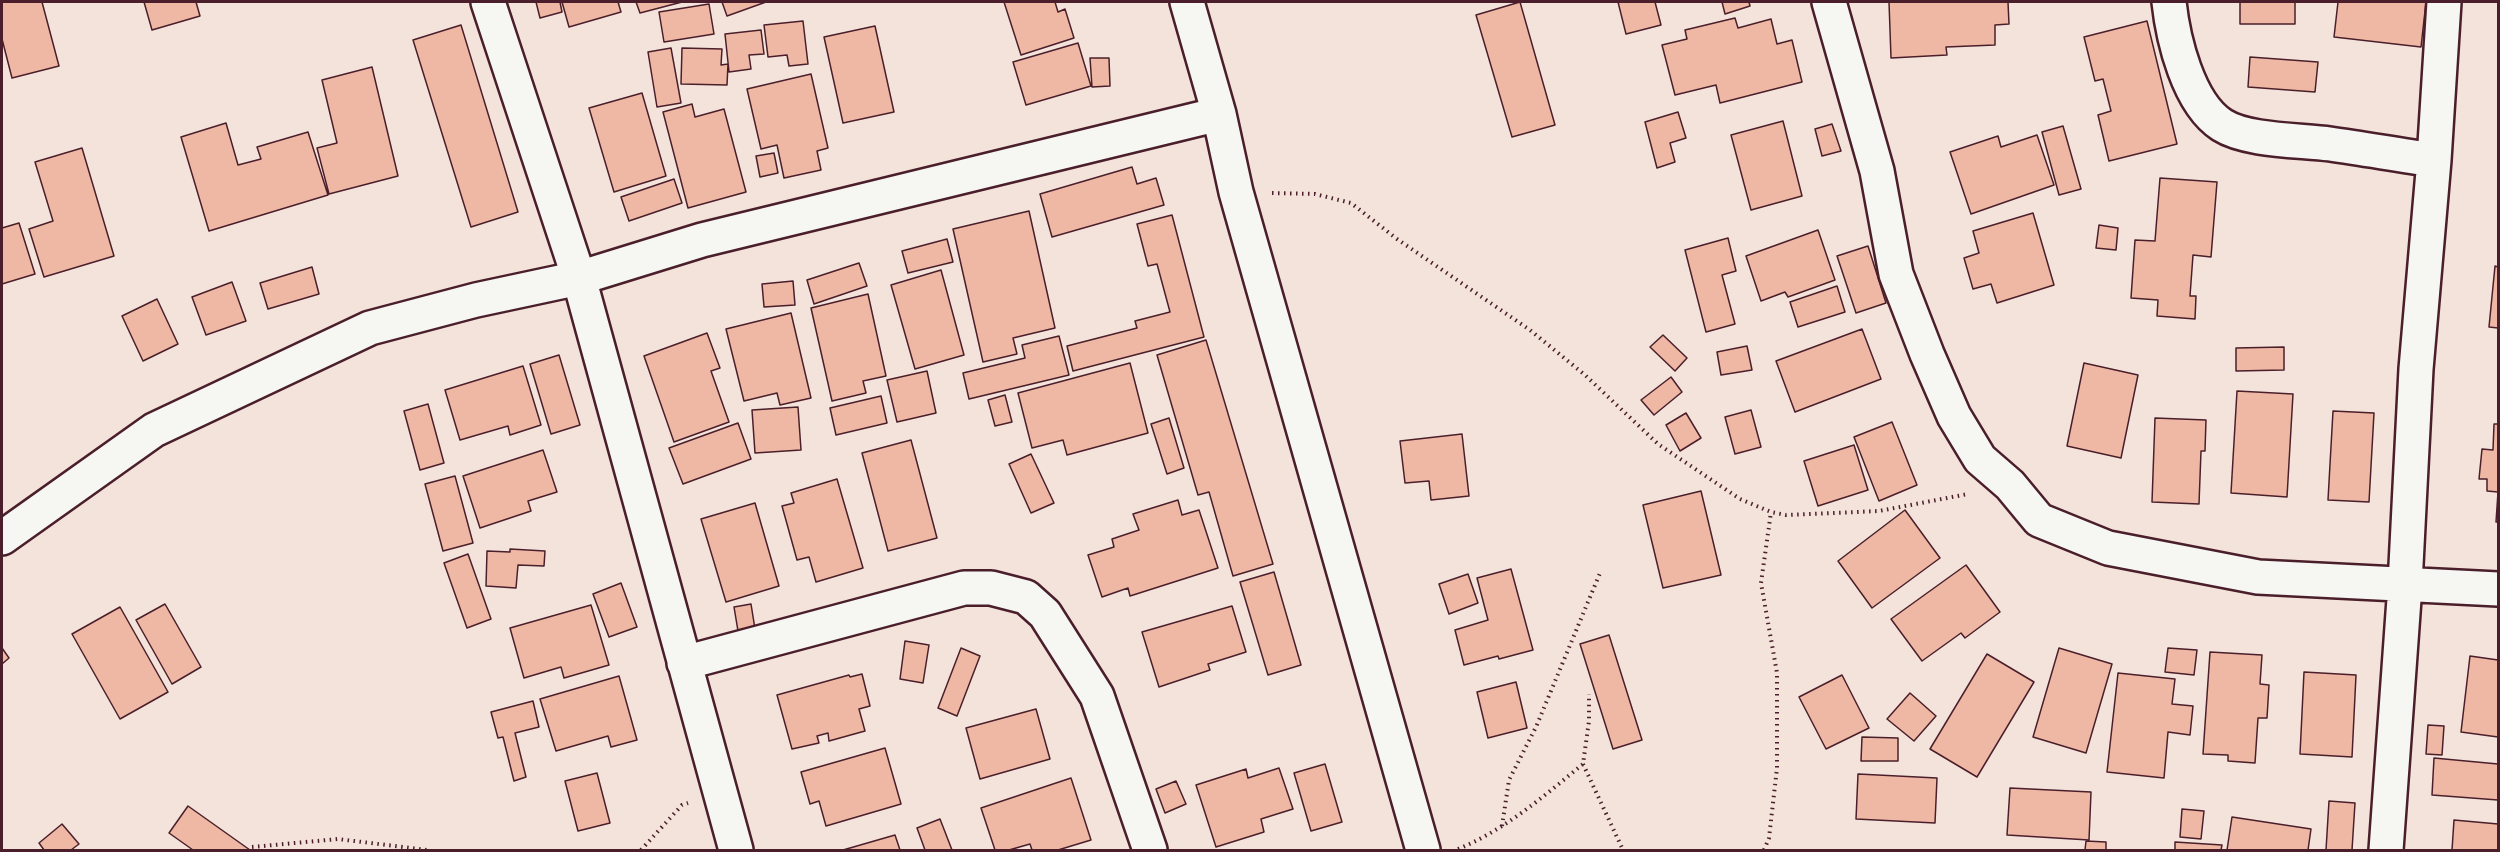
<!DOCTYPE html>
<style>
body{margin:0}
#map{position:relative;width:2500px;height:852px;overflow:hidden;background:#f4e3db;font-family:"Comic Neue",sans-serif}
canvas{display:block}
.frame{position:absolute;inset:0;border:3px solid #4a1f2b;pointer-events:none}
</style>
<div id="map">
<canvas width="2500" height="852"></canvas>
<div class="frame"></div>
</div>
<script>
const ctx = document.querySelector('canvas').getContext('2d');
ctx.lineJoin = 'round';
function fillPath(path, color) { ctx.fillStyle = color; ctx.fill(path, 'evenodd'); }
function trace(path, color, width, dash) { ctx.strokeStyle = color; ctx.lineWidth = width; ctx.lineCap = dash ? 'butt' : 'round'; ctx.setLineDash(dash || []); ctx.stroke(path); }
const building = new Path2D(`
 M2,2H42L59,66L12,78L2,39Z
 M144,2H196L200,16L152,30Z
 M536,2H560L562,12L540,18Z
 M562,2H618L621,12L569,27Z
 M636,2H682L640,13Z
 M722,2H766L727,16Z
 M1004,2H1055L1058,12L1065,9L1074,38L1021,55Z
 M1520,2L1555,125L1512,137L1476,15Z
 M1618,2H1655L1661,25L1626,34Z
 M1722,2H1749L1750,6L1725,14Z
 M1889,2H2008L2009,24L1995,25V45L1946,47L1947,55L1891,58Z
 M2240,2H2295V24H2240Z
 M2338,2H2426L2421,47L2334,37Z
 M709,4L714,34L664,42L659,12Z
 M1735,18L1738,28L1771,19L1777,44L1792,40L1802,82L1720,103L1716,85L1675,95L1662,45L1687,39L1685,30Z
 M803,21L808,64L789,66L787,55L768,57L764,25Z
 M2147,21L2177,144L2109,161L2098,115L2111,111L2103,79L2095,81L2084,37Z
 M461,25L518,212L471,227L413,40Z
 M875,26L894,112L843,123L824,37Z
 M761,30L764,54L749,55L751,69L729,72L725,34Z
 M1078,43L1091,86L1026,105L1013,62Z
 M671,48L681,103L657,107L648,52Z
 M682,48L722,49L721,65L728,64L727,85L681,84Z
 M2250,57L2318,62L2315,92L2248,87Z
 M1090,58H1109L1110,86L1092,87Z
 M372,67L398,176L329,194L317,148L337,143L322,80Z
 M811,74L828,148L817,151L821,170L784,178L777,145L761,149L747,89Z
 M642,93L666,176L614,192L589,108Z
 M692,104L695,117L724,109L746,192L688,208L663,112Z
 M1678,112L1686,138L1670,143L1675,162L1657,168L1645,122Z
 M1783,121L1802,196L1751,210L1731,135Z
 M226,123L238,165L261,159L257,147L308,132L328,195L209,231L181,137Z
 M1832,124L1841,151L1822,156L1815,129Z
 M2063,126L2081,189L2059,195L2042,132Z
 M2037,135L2054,185L1971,214L1950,152L1998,136L2001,147Z
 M82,148L114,256L44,277L29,229L53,221L35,162Z
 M774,153L778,173L760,177L756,156Z
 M1132,167L1137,184L1156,178L1164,205L1052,237L1040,194Z
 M2160,178L2217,182L2211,257L2193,255L2190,296H2196L2195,319L2157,316L2158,300L2131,298L2135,240L2155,241Z
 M674,179L682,203L629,221L621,197Z
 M1029,211L1055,328L1013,338L1017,354L983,362L953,229Z
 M2033,213L2054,285L1997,303L1991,284L1973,289L1964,258L1979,253L1973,231Z
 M1172,215L1204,337L1073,371L1067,346L1137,328L1135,321L1170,312L1157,264L1148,266L1137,224Z
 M19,223L35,274L2,284V228Z
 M2099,225L2118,228L2116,250L2096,248Z
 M1818,230L1835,280L1788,297L1785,292L1761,301L1746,256Z
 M1728,238L1736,271L1722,275L1735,324L1706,332L1685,250Z
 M947,239L953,262L908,273L902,251Z
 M1868,246L1886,303L1856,313L1837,256Z
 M859,263L867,286L814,304L807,280Z
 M2495,266L2498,267V328L2489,327Z
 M312,267L319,294L268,309L260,283Z
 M941,270L964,355L915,369L891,285Z
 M793,281L795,305L764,307L762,284Z
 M232,282L246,321L206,335L192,297Z
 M1837,286L1845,312L1798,327L1790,302Z
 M868,294L886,376L863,381L866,393L832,401L811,308Z
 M157,299L178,344L143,361L122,316Z
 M791,313L811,398L780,405L777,393L744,401L726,329Z
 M1862,329L1881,379L1795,412L1776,361Z
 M707,333L720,368L711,371L729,422L674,442L644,356Z
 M1663,335L1687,358L1675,371L1650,347Z
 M1059,336L1069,375L969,399L963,373L1025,358L1022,345Z
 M1206,340L1273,564L1233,576L1209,492L1198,495L1157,355Z
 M1747,346L1752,370L1721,375L1717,352Z
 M2284,347V370L2236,371V348Z
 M559,355L580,425L551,434L530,364Z
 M1130,363L1148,433L1067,455L1063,440L1032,448L1018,393Z
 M2084,363L2138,375L2121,458L2067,446Z
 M523,366L541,425L510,435L508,426L460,440L445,390Z
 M927,371L936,413L897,422L887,380Z
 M1671,377L1682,392L1654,415L1641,400Z
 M2237,391L2293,394L2287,497L2231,493Z
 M1005,395L1012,422L995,426L988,400Z
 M881,396L887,423L836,435L830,408Z
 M428,404L444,463L420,470L404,411Z
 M798,407L801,450L755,453L752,410Z
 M1751,410L1761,447L1735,454L1725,417Z
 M2333,411L2374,413L2369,502L2328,500Z
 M1686,413L1701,438L1680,451L1666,425Z
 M1169,418L1184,468L1167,474L1151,424Z
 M2155,418L2206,420L2205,451H2201L2199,504L2152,502Z
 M1892,422L1917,485L1879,501L1854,437Z
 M738,423L751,459L683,484L669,448Z
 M2494,424H2498V522H2496L2498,492L2487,491V479H2479L2482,449L2493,450Z
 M1462,434L1469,496L1431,500L1429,481L1405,483L1400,441Z
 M911,440L937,538L888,551L862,453Z
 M1854,445L1868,490L1818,506L1804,461Z
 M543,450L557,492L528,501L531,511L480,528L463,476Z
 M1031,454L1054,503L1031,513L1009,464Z
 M455,476L473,543L443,551L425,484Z
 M837,479L863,568L816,582L809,557L797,560L782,506L794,503L791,493Z
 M1701,491L1721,575L1663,588L1643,505Z
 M1178,500L1182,515L1199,510L1218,568L1130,596L1128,588L1102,597L1088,555L1114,547L1112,539L1139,530L1133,514Z
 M755,503L779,586L726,602L701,519Z
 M1905,510L1940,558L1872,608L1838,561Z
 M510,549L545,551L544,566L518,565L516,588L486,586L487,551L510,552Z
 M468,554L491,619L467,628L444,563Z
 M1966,565L2000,612L1965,638L1961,633L1922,661L1891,619Z
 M1511,569L1533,650L1499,659L1498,656L1464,665L1455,630L1488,620L1477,578Z
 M1274,572L1301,665L1268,675L1240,582Z
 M1468,574L1478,603L1449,614L1439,584Z
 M621,583L637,627L609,637L593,594Z
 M165,604L201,667L172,684L136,620Z
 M751,604L755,629L738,631L734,607Z
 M591,605L609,665L564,678L561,667L524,678L510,628Z
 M1232,606L1246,652L1208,664L1210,670L1159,687L1142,632Z
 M120,607L168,692L120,719L72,634Z
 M1609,635L1642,740L1613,749L1580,644Z
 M905,641L929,645L923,683L900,679Z
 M2,648L9,658L2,664Z
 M961,648L980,656L957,716L938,708Z
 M2059,648L2112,664L2086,753L2033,737Z
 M2168,648L2197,650L2194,675L2165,672Z
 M2210,652L2262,655L2260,684L2269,685L2267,718H2258L2255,763L2228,761V755L2203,754Z
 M1987,654L2034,682L1977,777L1930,749Z
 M2470,656L2498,660V737L2461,732Z
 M2304,672L2356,675L2352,757L2300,754Z
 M2118,673L2175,679L2172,704L2193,706L2190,735L2168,732L2164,778L2107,772Z
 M862,674L870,706L859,709L865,731L829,741L828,733L817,736L819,743L792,749L777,695L849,675L850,677Z
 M1842,675L1869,728L1826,749L1799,697Z
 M619,676L637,740L611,747L608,736L556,751L540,699Z
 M1516,682L1527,728L1488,738L1477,692Z
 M1910,693L1936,716L1914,741L1887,719Z
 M533,701L539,727L515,733L526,777L514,781L503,737L498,738L491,712Z
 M1036,709L1050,759L980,779L966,728Z
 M2428,725L2444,726L2442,755L2426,754Z
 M1862,737L1898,738V761H1861Z
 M885,748L901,804L826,826L819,801L810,804L801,772Z
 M2434,758L2498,764V800L2432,795Z
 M1325,764L1342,822L1311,831L1294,773Z
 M1279,768L1293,809L1261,819L1264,832L1216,847L1196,785L1246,769L1248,778Z
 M597,773L610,823L578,831L565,781Z
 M1858,774L1937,778L1935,823L1856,819Z
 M1071,778L1091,840L1058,850H1032L1030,844L1009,850H995L981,808Z
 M1176,781L1186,804L1165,813L1156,789Z
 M2010,788L2091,792L2089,840L2007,835Z
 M2329,801L2355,803L2352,850H2326Z
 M188,806L250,850H193L169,833Z
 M2182,809L2204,811L2201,839L2180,837Z
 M2232,817L2311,829L2308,850H2227Z
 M940,819L952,850H925L917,828Z
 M2454,820L2498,824V850H2452Z
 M62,824L79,844L71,850H44L39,843Z
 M895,835L900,850H843Z
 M2086,841L2106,842V850H2085Z
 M2175,842L2222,845L2221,850H2175Z`);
fillPath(building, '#efb8a4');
trace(building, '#4a1f2b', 1.5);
const minor = new Path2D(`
 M488,2L579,278L736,850
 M1187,2L1219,114L1236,192L1423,850
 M1829,2L1877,171L1896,274L1927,354L1954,416L1980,459L2010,485L2039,520L2108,548L2258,577L2498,589
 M2169,2C2173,39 2188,103 2222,125C2247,141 2300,140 2330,144C2365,149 2399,155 2434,160
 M2,538L154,430L370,328L476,300L579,278L702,240L1219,114
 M684,663L964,588H991L1026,597L1045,614L1097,696L1150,850
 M2386,850L2405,585L2416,369L2434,160L2444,2`);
trace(minor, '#4a1f2b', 38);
trace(new Path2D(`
 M1272,193L1315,194L1351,203L1397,239L1530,330L1585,375L1658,444L1740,499L1771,512L1786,515L1879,511L1968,494
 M1583,764L1623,850
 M1502,826L1509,780L1536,727L1600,573
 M252,847L338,839L427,850
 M1458,849C1505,830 1544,796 1583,764L1589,721V694
 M641,850L682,805L688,803
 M1764,850L1769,838L1777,768V673L1761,583L1771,512`), '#4a1f2b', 4, [1.5, 4.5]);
trace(minor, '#f6f6f2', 33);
</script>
